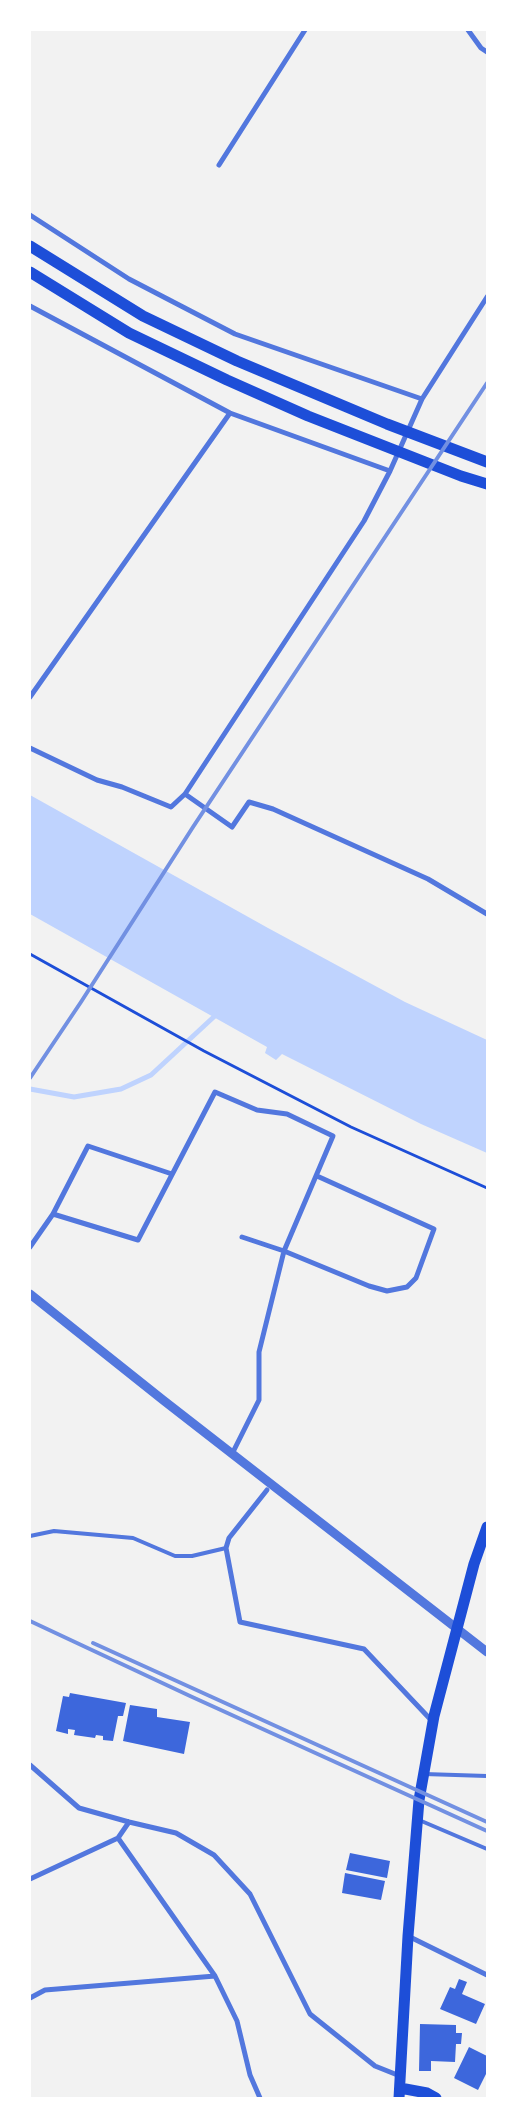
<!DOCTYPE html>
<style>
body{margin:0}
#map{position:relative;width:517px;height:2128px;overflow:hidden;background:#f2f2f2;font-family:"Roboto Condensed",sans-serif}
canvas{display:block}
.frame{position:absolute;inset:0;border:31px solid #fff;pointer-events:none}
</style>
<div id="map">
<canvas width="517" height="2128"></canvas>
<div class="frame"></div>
</div>
<script>
const ctx = document.querySelector('canvas').getContext('2d');
ctx.lineJoin = 'round';
function fillPath(path, color) { ctx.fillStyle = color; ctx.fill(path, 'evenodd'); }
function trace(path, color, width, dash) { ctx.strokeStyle = color; ctx.lineWidth = width; ctx.lineCap = dash ? 'butt' : 'round'; ctx.setLineDash(dash || []); ctx.stroke(path); }
fillPath(new Path2D(`
 M30,795L268,928L405,1002L487,1040V1153L421,1124L282,1054L276,1060L265,1053L267,1047L30,914Z`), '#bfd3fe');
trace(new Path2D(`
 M30,1089L74,1097L121,1089L151,1075L218,1013`), '#bfd3fe', 5);
fillPath(new Path2D(`
 M70,1693L126,1703L123,1716H118L113,1741L103,1740V1736L96,1735L95,1738L74,1735L75,1730L68,1729V1734L56,1731L63,1696L69,1697Z
 M130,1705L157,1709V1717L190,1722L184,1754L123,1741Z
 M350,1853L390,1861L387,1878L346,1870Z
 M345,1873L385,1881L381,1900L342,1893Z
 M459,1979L467,1982L462,1994L485,2004L476,2024L440,2009L450,1987L455,1989Z
 M420,2024L456,2025V2033H462L461,2044H456L455,2062L431,2061V2071H419Z
 M469,2047L487,2056V2072L478,2090L454,2078Z`), '#3d67dc');
trace(new Path2D(`
 M30,954L204,1051L351,1127L487,1188`), '#1d4ed8', 3);
trace(new Path2D(`
 M30,1536L54,1531L133,1538L175,1556H192L226,1548
 M424,1774L487,1776
 M419,1820L487,1849`), '#5277de', 4);
trace(new Path2D(`
 M468,30L481,48L487,52
 M219,165L305,30
 M30,215L129,279L235,334L422,399
 M30,306L230,413L390,471
 M30,697L230,413
 M30,748L97,780L122,787L171,807L185,794L364,521L390,471L422,399L487,297
 M185,794L232,827L249,802L273,809L428,879L487,914
 M53,1214L138,1240L215,1092L257,1110L287,1114L333,1136L284,1251L259,1352V1400L232,1454
 M242,1237L284,1251L369,1286L387,1291L407,1287L416,1278L434,1229L317,1176
 M30,1247L53,1214L88,1146L172,1174
 M267,1490L229,1538L226,1548L240,1622L364,1649L432,1721
 M30,1765L79,1808L129,1822L176,1833L214,1855L250,1894L310,2014L375,2066L400,2076
 M118,1838L215,1976L237,2021L250,2075L260,2098
 M30,1879L118,1838L129,1822
 M408,1936L487,1975
 M30,1998L45,1990L215,1976`), '#5277de', 5);
trace(new Path2D(`
 M30,1294L163,1400L487,1652`), '#5277de', 9);
trace(new Path2D(`
 M30,246L143,316L237,361L387,424L487,462
 M30,272L129,333L227,380L308,416L461,476L487,484
 M400,2088L427,2093L436,2098
 M399,2098L408,1936L419,1800L434,1716L474,1564L487,1527`), '#1d4ed8', 11);
trace(new Path2D(`
 M30,1078L81,1002L193,827L487,383
 M30,1621L190,1696L487,1831
 M93,1643L487,1822`), '#7290e2', 4);
</script>
